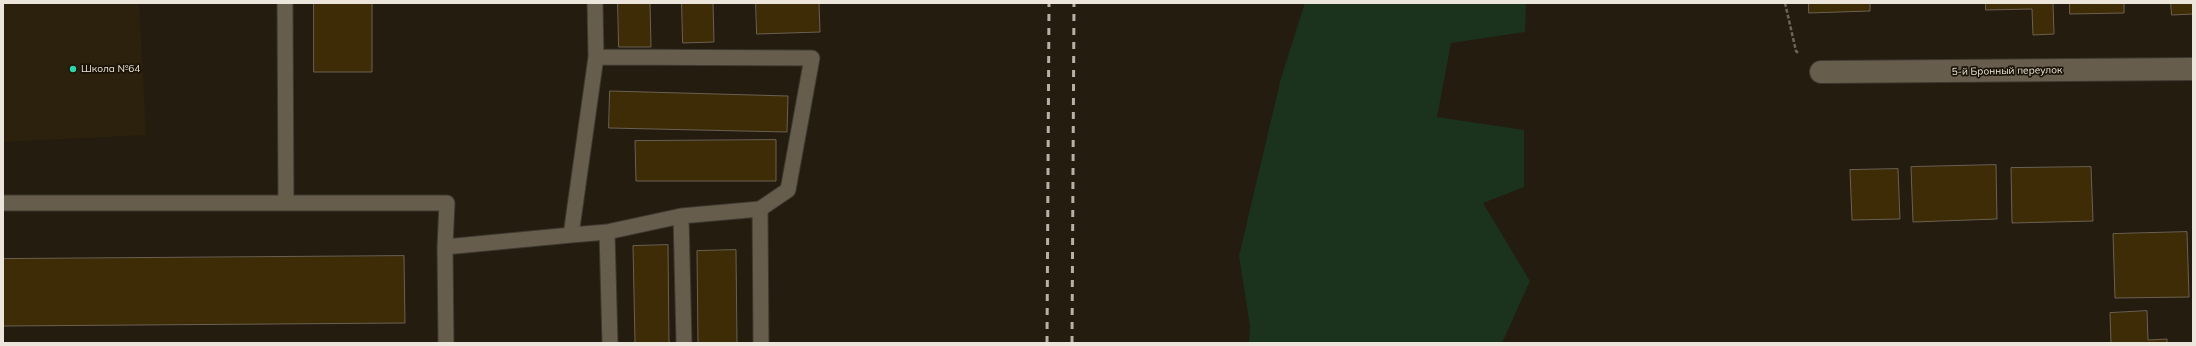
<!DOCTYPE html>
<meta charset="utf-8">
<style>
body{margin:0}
#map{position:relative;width:2196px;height:346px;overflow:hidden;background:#241c0f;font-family:Mulish,sans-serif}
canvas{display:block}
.frame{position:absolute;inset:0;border:4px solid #ebe5dc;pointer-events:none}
</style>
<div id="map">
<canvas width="2196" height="346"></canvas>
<div class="frame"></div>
</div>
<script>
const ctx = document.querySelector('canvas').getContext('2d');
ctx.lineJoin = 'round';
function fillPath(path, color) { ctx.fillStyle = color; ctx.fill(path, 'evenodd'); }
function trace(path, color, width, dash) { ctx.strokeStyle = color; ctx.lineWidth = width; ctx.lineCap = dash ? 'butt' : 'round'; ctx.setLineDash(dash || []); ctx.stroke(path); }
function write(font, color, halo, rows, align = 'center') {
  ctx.font = font + ' Mulish,sans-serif'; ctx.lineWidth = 3.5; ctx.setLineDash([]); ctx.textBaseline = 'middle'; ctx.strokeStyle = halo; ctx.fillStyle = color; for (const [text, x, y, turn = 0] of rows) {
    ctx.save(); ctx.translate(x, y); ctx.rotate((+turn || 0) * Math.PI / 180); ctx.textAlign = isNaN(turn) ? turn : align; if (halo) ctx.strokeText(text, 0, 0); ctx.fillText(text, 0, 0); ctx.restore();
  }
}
fillPath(new Path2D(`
 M3,3H139L146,135L3,142Z`), '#2c210d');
fillPath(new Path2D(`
 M1305,3H1526L1525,32L1451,43L1437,117L1524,130V187L1483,203L1530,281L1502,343H1249L1250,326L1239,256L1281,78Z`), '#1b321d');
const building = new Path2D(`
 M314,3H372V72H314Z
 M618,3H650L651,47H619Z
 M682,3H713L714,42L683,43Z
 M756,3H819L820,32L757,34Z
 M1809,3H1870V11L1809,13Z
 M1986,3H2053L2054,34L2033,35L2032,9L1986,10Z
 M2070,3H2124V13L2070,14Z
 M2171,3H2193V14L2172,15Z
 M610,91L788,96L787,132L609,128Z
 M776,140V181H636L635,141Z
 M1996,165L1997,219L1913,222L1911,167Z
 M2091,167L2093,221L2012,223L2011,168Z
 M1898,169L1900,219L1852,220L1850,170Z
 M2187,232L2189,297L2115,298L2113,234Z
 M668,245L669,343H635L633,246Z
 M736,250L737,343H698L697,251Z
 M404,256L405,323L3,326V259Z
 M2147,311L2148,340L2167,339V343H2111L2110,313Z`);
fillPath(building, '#3e2c07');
trace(building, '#6a6151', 1);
const lane = new Path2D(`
 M285,3L286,203
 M596,57L812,58L788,190L760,209
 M3,203H447L445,247
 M681,216L684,343
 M607,232L681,216L760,209L761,343
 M571,235L607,232L610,343
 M446,343L445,247L571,235L596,57L595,3`);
const street = new Path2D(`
 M1821,72L2193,69`);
trace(lane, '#3e3830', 17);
trace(street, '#3e3830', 24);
trace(new Path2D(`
 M1785,3L1796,51L1799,54`), '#6b6458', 2.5, [4, 2]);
trace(lane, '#665d4d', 15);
trace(street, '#665d4d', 22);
trace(new Path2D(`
 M1047,343L1049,3
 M1072,343L1074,3`), '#b7b1a6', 3, [7, 7]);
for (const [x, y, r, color] of [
 [73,69,4,"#30d4a9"]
]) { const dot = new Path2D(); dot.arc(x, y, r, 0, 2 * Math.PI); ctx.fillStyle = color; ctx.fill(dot); trace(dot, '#1b1306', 1.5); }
write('10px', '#ebe5dc', '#1b1306', [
 ["Школа №64",81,69]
], 'left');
write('10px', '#ebe5dc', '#1b1306', [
 ["5-й Бронный переулок",2007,71,-1]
]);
</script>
